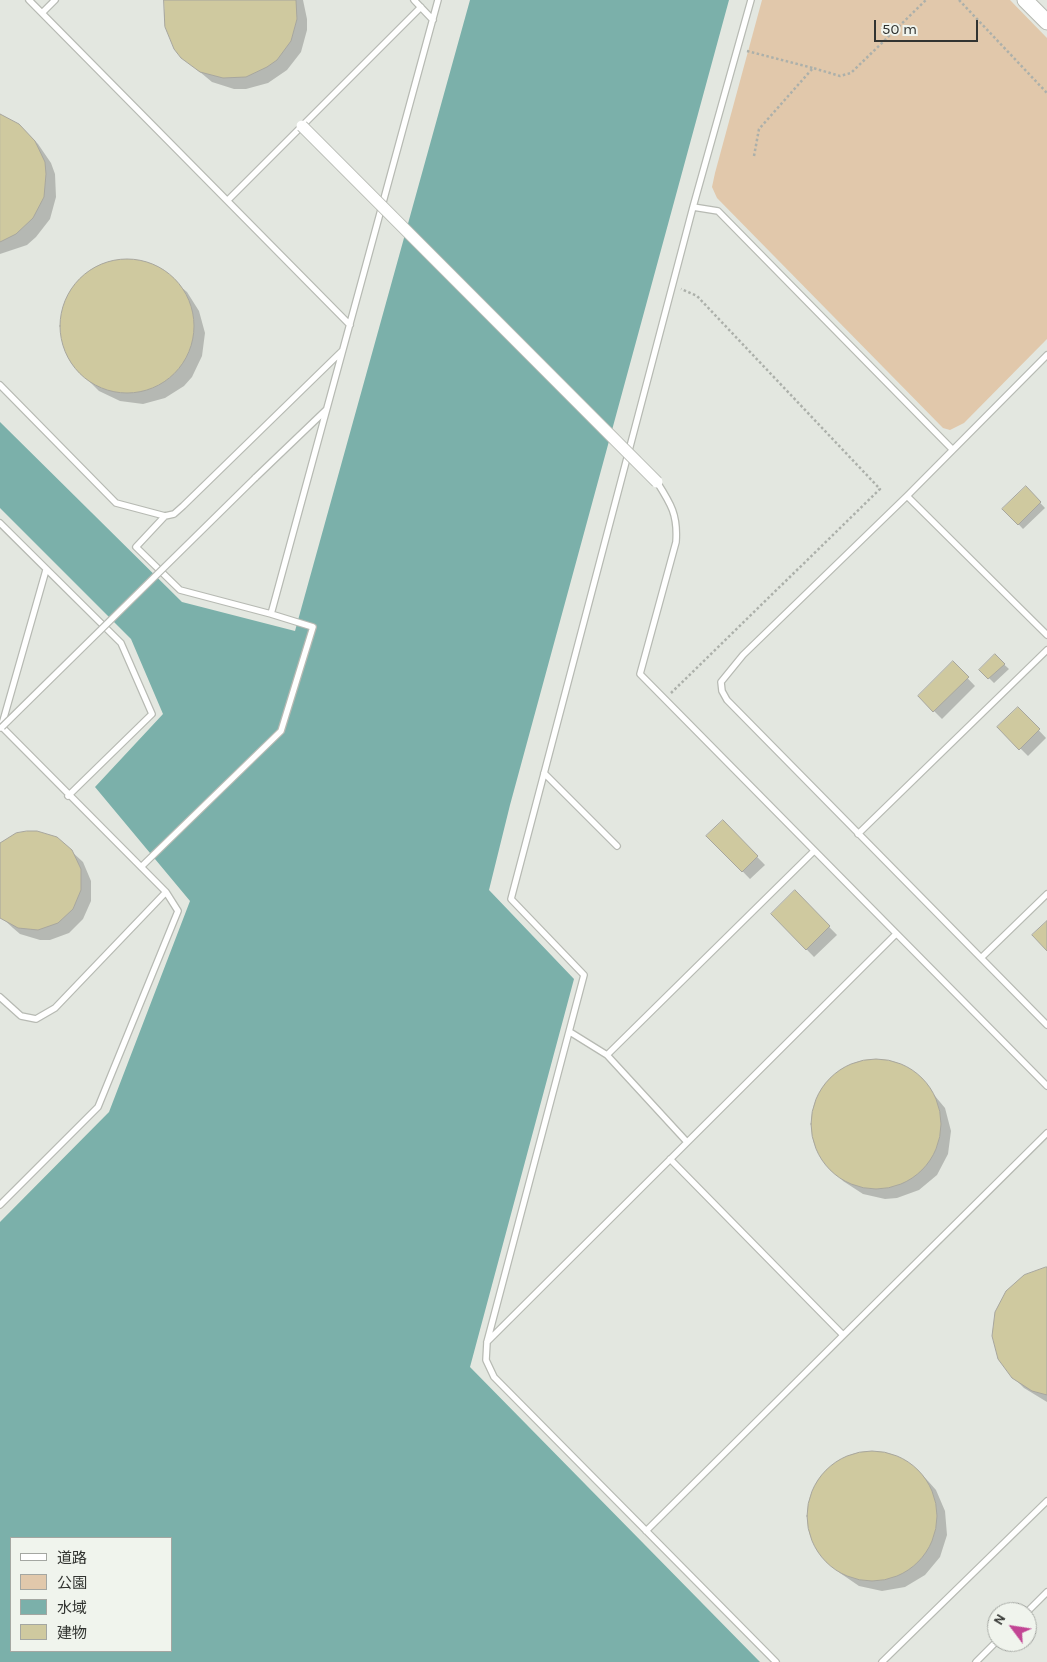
<!DOCTYPE html>
<meta charset="utf-8">
<style>
body{margin:0}
#map{position:relative;width:1047px;height:1662px;overflow:hidden;background:#e3e7e0;font-family:Karla,"Noto Sans JP",sans-serif}
canvas{display:block}
.legend{position:absolute;left:10px;top:1537px;width:162px;height:115px;box-sizing:border-box;background:#f0f4ed;border:1px solid #a4a7a2;margin:0;padding:6px 9px;list-style:none;font-size:15px;color:#323431}
.legend li{display:flex;align-items:center;gap:10px;height:25px}
.legend b{width:25px;border:1px solid #a4a7a2}
.north{position:absolute;left:987px;top:1602px;width:50px;height:50px;box-sizing:border-box;background:#f0f4ed;border:1px solid #a4a7a2;border-radius:50%;rotate:301deg;font-size:14px;font-weight:700;line-height:20px;text-align:center;color:#323431}
.north::after{content:'';display:block;margin:auto;width:18px;height:22px;background:#c24594;clip-path:polygon(50% 0,100% 100%,50% 72%,0 100%)}
.scale{position:absolute;left:874px;top:20px;width:104px;height:22px;box-sizing:border-box;border:2px solid #323431;border-top:0;padding-left:6px;font-size:15px;line-height:18px;white-space:nowrap;color:#323431;-webkit-text-stroke:4px #f0f4ed;paint-order:stroke}
</style>
<div id="map">
<canvas width="1047" height="1662"></canvas>
<ul class="legend">
<li><b style="height:6px;background:#fff"></b>道路</li>
<li><b style="height:14px;background:#e1c8ab"></b>公園</li>
<li><b style="height:14px;background:#7bb0aa"></b>水域</li>
<li><b style="height:14px;background:#cfc99f"></b>建物</li>
</ul>
<div class="north">N</div>
<div class="scale">50 m</div>
</div>
<script>
const ctx = document.querySelector('canvas').getContext('2d');
ctx.lineJoin = 'round';
function fillPath(path, color) { ctx.fillStyle = color; ctx.fill(path, 'evenodd'); }
function trace(path, color, width, dash) { ctx.strokeStyle = color; ctx.lineWidth = width; ctx.lineCap = dash ? 'butt' : 'round'; ctx.setLineDash(dash || []); ctx.stroke(path); }
fillPath(new Path2D(`
 M762,0H1010L1047,38V339L964,423L950,430L943,428L717,198L712,187L715,173Z`), '#e1c8ab');
fillPath(new Path2D(`
 M470,0H729L510,805L489,890L574,979L470,1367L760,1662H0V1222L109,1112L190,901L95,787L163,714L131,639L0,508V422L182,602L295,631ZM11,1538H171V1651H11Z`), '#7bb0aa');
fillPath(new Path2D(`
 M166,0H303L307,19V30L301,52L287,70L268,83L246,89H234L212,82L182,57L170,38L164,16Z
 M0,116L19,125L38,144L51,163L55,174L56,197L50,219L36,237L27,245L0,254Z
 M135,260L157,267L187,292L199,311L205,333L202,356L192,377L184,386L165,398L143,404L120,401L99,391L88,380L72,363L63,342L62,319L68,297L82,279L101,266L112,262Z
 M1026,488L1045,508L1023,529L1004,509Z
 M995,656L1009,669L994,683L981,670Z
 M953,663L975,686L942,719L919,696Z
 M1018,708L1046,738L1028,756L999,727Z
 M723,822L765,865L750,879L708,836Z
 M0,844L71,851L83,862L91,881V901L83,919L69,933L50,940H40L20,934L13,928L0,916Z
 M795,892L837,935L814,957L772,914Z
 M877,1060L900,1065L920,1078L945,1108L951,1131L948,1154L937,1175L919,1190L897,1198L885,1199L863,1194L843,1181L818,1151L812,1128L815,1105L826,1084L844,1069L866,1061Z
 M1047,1269V1402L1024,1388L1013,1377Z
 M874,1452L897,1457L917,1470L928,1481L936,1490L945,1511L947,1535L940,1557L925,1575L905,1587L882,1591L859,1586L840,1573L815,1543L809,1520L812,1497L823,1476L831,1468L851,1456Z`), '#0003');
const building = new Path2D(`
 M164,0H296L297,19L291,41L277,60L267,67L246,77L223,78L200,72L181,58L174,49L165,27Z
 M0,114L19,124L35,141L45,162L46,174L44,197L33,218L16,234L0,242Z
 M60 326a67 67 0 1 1 134 0a67 67 0 1 1-134 0Z
 M1026,486L1041,502L1018,525L1002,509Z
 M995,654L1005,664L988,679L979,670Z
 M953,661L969,677L933,712L918,696Z
 M1018,707L1040,729L1019,750L997,727Z
 M723,820L758,856L742,872L706,836Z
 M27,831H37L57,837L72,850L81,869V890L73,909L58,923L38,930L18,928L0,918V843L16,833Z
 M795,890L830,926L806,950L771,914Z
 M1047,921V951L1032,935Z
 M811 1124a65 65 0 1 1 130 0a65 65 0 1 1-130 0Z
 M1046,1267H1047V1395L1032,1391L1012,1378L998,1359L992,1336L995,1312L1006,1291L1024,1275Z
 M807 1516a65 65 0 1 1 130 0a65 65 0 1 1-130 0Z`);
fillPath(building, '#cfc99f');
trace(building, '#a7a69e', 1);
const service = new Path2D(`
 M29,0L350,325
 M414,0L433,20
 M751,0L693,207L511,899L584,975L487,1342L486,1360L494,1377L776,1662
 M42,13L55,0
 M228,200L421,7
 M693,207L718,211L952,449
 M1047,355L907,496L743,655L721,682L722,691L727,700L1047,1025
 M0,385L116,503L165,516L174,514L183,506L342,351
 M255,478L326,410
 M657,482C671,504 678,515 676,542L640,674L1047,1086
 M907,496L1047,635
 M165,516L136,547L180,590L271,614L438,0
 M0,523L121,643L152,714L68,796
 M1,728L46,570
 M544,773L617,846
 M858,834L1047,650
 M141,867L281,731L313,627L271,614
 M981,958L1047,894
 M0,997L21,1016L36,1019L55,1008L166,892
 M570,1032L607,1055L687,1142
 M607,1055L814,851
 M670,1159L843,1335
 M0,1205L98,1107L178,911L166,892L2,727
 M487,1342L896,934
 M646,1531L1047,1133
 M1027,1612L1047,1592
 M882,1662L1047,1501
 M976,1662L997,1641`);
const tertiary = new Path2D(`
 M1025,0L1047,22`);
trace(service, '#b7bab3', 8);
trace(tertiary, '#b7bab3', 17);
trace(new Path2D(`
 M959,0L1047,93
 M747,51L813,68
 M754,156L759,129L813,68L840,76L851,73L926,0
 M671,693L880,489L697,296L681,289`), '#acb0aa', 2.5, [2.5, 2.5]);
trace(service, '#fff', 5.5);
trace(tertiary, '#fff', 15);
const serviceBridge = new Path2D(`
 M2,727L255,478`);
const minorBridge = new Path2D(`
 M302,126L657,482`);
trace(serviceBridge, '#b7bab3', 8, []);
trace(minorBridge, '#b7bab3', 13, []);
trace(serviceBridge, '#fff', 5.5);
trace(minorBridge, '#fff', 11);
</script>
